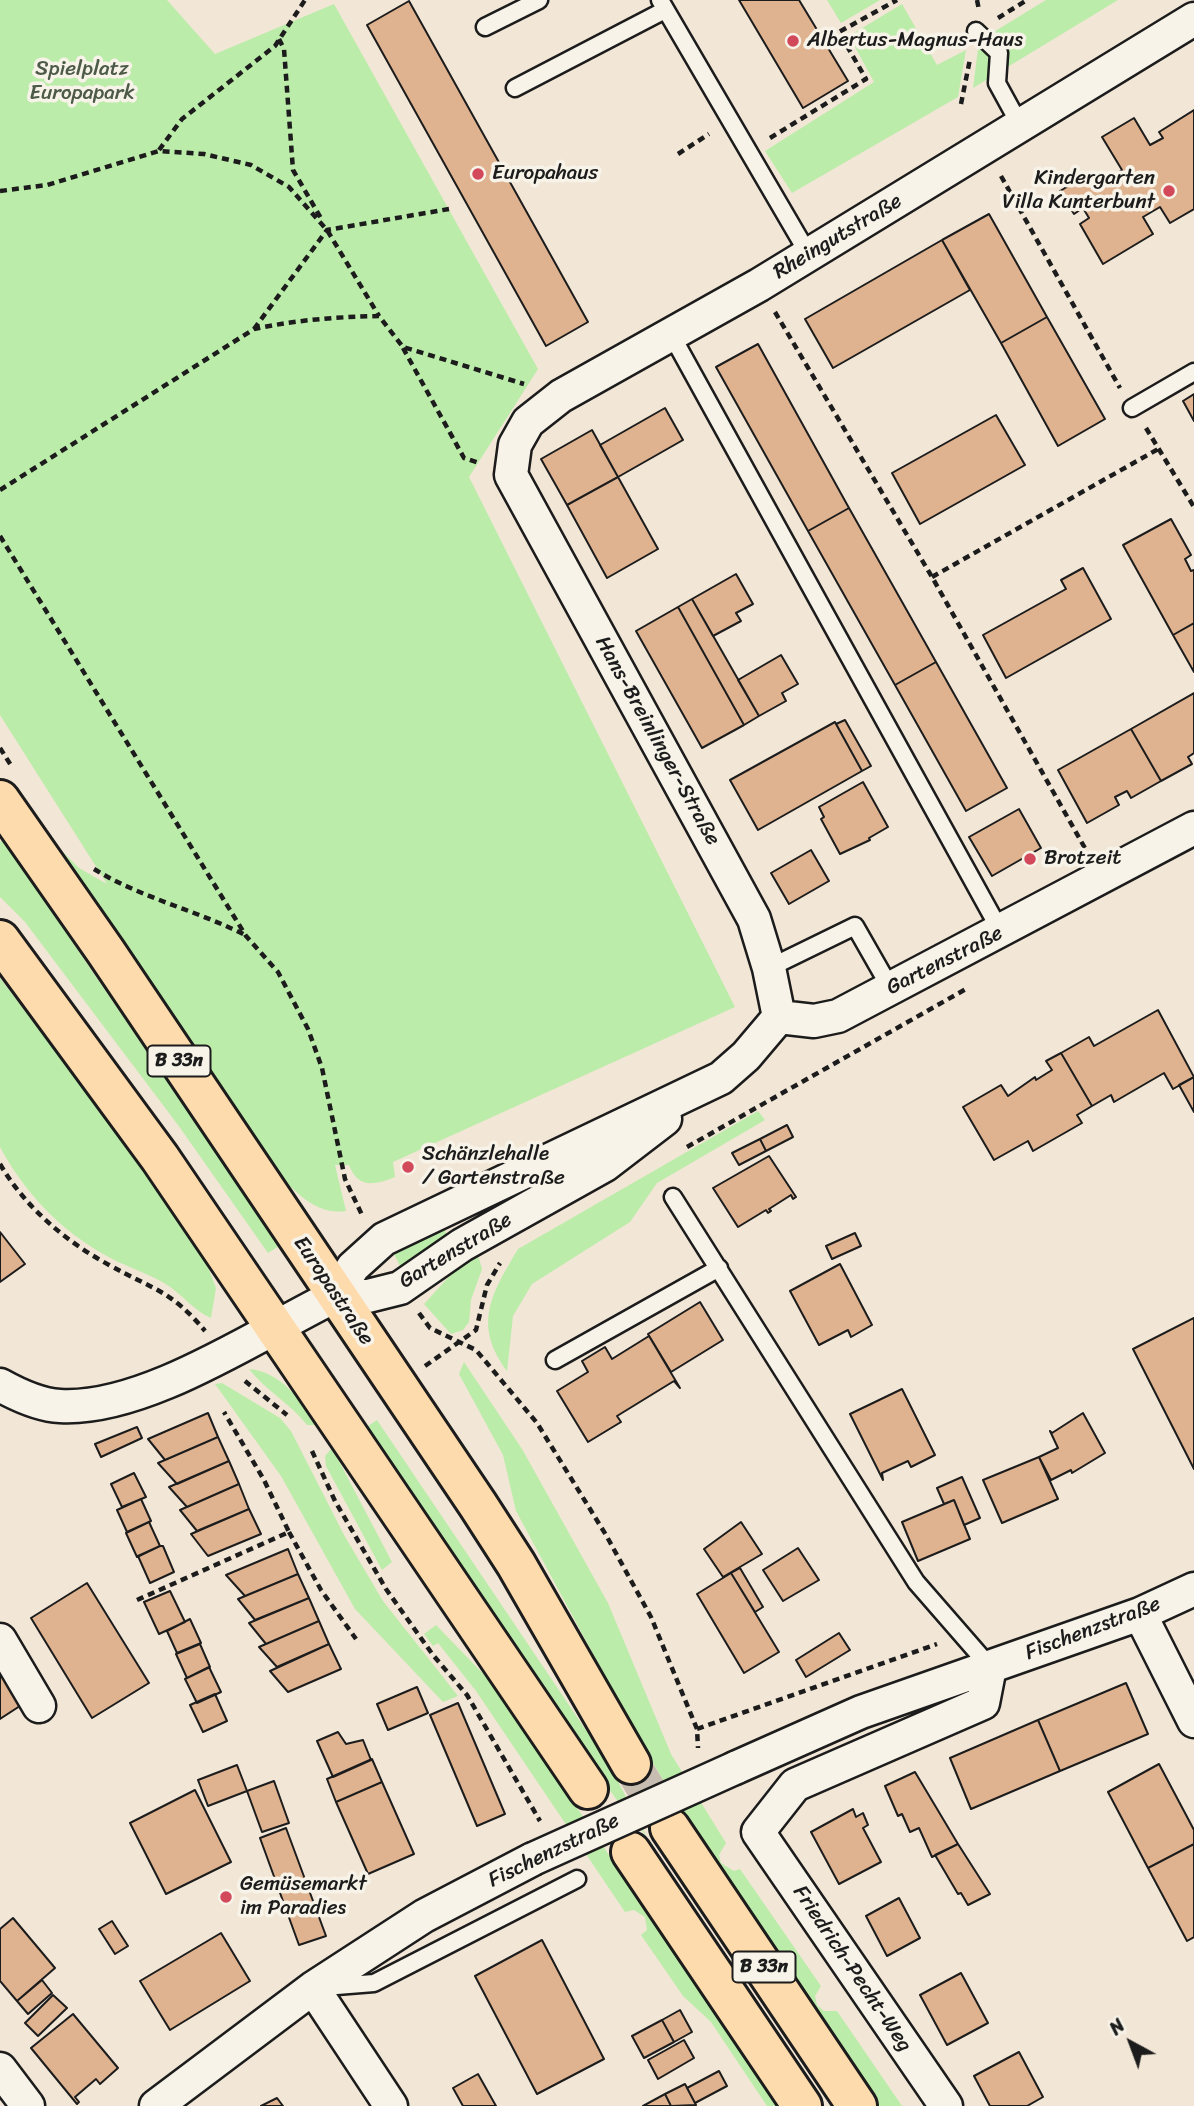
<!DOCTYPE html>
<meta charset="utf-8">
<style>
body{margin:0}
#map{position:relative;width:1194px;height:2106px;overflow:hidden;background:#f2e6d6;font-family:Sriracha,sans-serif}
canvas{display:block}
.north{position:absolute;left:1096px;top:2008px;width:70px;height:70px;-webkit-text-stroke:5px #f7f3e8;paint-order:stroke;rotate:319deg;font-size:19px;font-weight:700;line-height:28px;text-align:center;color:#1c1c1c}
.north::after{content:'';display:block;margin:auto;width:24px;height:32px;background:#1c1c1c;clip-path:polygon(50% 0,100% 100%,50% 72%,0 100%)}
</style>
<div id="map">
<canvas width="1194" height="2106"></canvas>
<div class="north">N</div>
</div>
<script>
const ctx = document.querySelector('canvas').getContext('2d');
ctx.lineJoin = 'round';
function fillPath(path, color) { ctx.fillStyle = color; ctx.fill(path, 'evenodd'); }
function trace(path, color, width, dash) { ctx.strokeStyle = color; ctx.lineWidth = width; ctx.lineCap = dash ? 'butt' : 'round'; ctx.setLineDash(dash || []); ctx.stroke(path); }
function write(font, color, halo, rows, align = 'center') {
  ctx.font = font + ' Sriracha,sans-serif'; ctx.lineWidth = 7; ctx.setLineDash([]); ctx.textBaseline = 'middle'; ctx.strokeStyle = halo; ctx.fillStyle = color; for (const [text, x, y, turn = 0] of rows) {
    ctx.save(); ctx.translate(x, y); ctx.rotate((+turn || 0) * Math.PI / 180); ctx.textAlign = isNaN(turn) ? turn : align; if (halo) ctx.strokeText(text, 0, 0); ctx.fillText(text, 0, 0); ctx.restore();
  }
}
fillPath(new Path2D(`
 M0,0H167L215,54L334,4L538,369L469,477L735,1007L393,1162L395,1177C375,1185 358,1189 349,1165H335L346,1211C315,1216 293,1189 273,1169L60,855L63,852L79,868L107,884L0,715Z
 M827,0H880L841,23Z
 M1046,0H1118L973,88L979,41Z
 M902,4L937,65L966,50L958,97L792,193L765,151L874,82L849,36Z
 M3,840L279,1246L268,1253L178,1125L25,922L0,897V842Z
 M0,978L141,1165L203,1254L216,1288L211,1318C194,1311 181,1293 164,1283C145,1272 124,1266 105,1255C60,1230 24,1192 0,1147Z
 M758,1111L765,1120L657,1183L630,1222L532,1284L513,1316L507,1371C472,1324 492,1293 518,1249Z
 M444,1229L449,1238L401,1268L394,1254Z
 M478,1255L482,1269L471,1300L469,1322L463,1330L451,1334L424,1304L456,1269Z
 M464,1362L522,1449L608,1603L671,1754L726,1843L719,1855L721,1863L734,1871L740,1869L821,1986L815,1996L817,2005L824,2011H837L902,2106H879L686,1818L641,1743L516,1511L503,1455L459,1374Z
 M249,1369C282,1372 300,1401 319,1425H307C290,1403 266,1391 249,1369Z
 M222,1383L280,1418L291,1431L344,1535L383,1601L458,1696L443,1702L355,1609L281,1476L215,1384Z
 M377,1420L610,1766L647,1837L616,1799L365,1428Z
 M332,1448L392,1562L382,1570L326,1466L325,1456Z
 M436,1625L495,1686L778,2106H767L711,2022L683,1996L641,1935L647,1930L645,1917L634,1910L625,1912L476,1691L438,1643L433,1646L424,1634Z`), '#bcecaa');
const building = new Path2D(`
 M739,0H799L848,81L803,108Z
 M409,1L588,322L546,346L367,25Z
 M1194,110V209L1170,223L1160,207L1143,217L1153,234L1103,264L1080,224L1089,218L1083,208L1074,214L1060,191L1092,172L1099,184L1122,170L1102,137L1134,118L1150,145L1163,138L1159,132Z
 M989,214L1047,317L1001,343L942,240Z
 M942,240L970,290L833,368L805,319Z
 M1047,317L1105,419L1058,446L1001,343Z
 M758,344L849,508L808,531L716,367Z
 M1194,394V421L1183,401Z
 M665,408L683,440L618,477L600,445Z
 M996,415L1025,465L920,524L892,473Z
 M592,430L618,477L567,505L541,459Z
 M618,477L658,549L607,578L567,505Z
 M849,508L936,662L895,685L808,531Z
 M1171,519L1191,555L1185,559L1191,571L1194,570V623L1173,635L1123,545Z
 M1083,568L1111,619L1006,678L983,635L1066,589L1061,580Z
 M736,574L753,604L736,613L741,621L713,636L692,599Z
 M692,599L759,716L744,725L678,607Z
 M678,607L744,725L702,748L636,631Z
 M1194,623V672L1173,635Z
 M781,655L798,684L782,693L786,701L759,716L738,680Z
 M936,662L1007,788L966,811L895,685Z
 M1194,693V753L1188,757L1192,764L1161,781L1131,729Z
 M845,720L871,766L862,771L836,724Z
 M835,722L862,771L758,830L730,780Z
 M1131,729L1161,781L1131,798L1127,791L1115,797L1119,805L1087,823L1058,770Z
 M863,782L888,827L869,838L870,840L840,854L821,819L824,817L819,807Z
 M1019,809L1041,848L992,876L969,837Z
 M811,850L829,881L789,904L771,873Z
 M1158,1010L1194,1077L1173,1089L1164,1073L1114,1102L1111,1095L1092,1106L1061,1053L1089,1037L1094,1046Z
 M1061,1053L1092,1106L1077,1115L1082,1123L1033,1151L1028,1141L994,1160L963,1107L1001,1085L1008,1096L1035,1077L1036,1080L1052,1070L1046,1061Z
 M1194,1077V1112L1179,1085Z
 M787,1125L793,1137L766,1151L760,1139Z
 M760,1139L766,1151L739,1165L732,1153Z
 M769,1156L796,1197L793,1199L791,1195L769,1209L771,1211L768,1213L766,1210L738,1227L713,1188Z
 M0,1232L25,1264L0,1282Z
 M855,1233L861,1246L832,1259L826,1246Z
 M840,1264L872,1325L851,1337L848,1330L819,1345L790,1291Z
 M700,1302L723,1340L671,1372L648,1334Z
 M1194,1318V1469L1133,1349Z
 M649,1336L680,1388L674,1381L617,1416L621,1422L588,1442L557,1391L588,1372L582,1361L605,1347L612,1359Z
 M902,1389L935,1455L911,1467L908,1461L882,1473L883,1480L850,1414Z
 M208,1413L218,1437L165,1460L148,1439Z
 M1083,1413L1105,1453L1072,1473L1071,1470L1051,1480L1039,1457L1058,1448L1050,1431L1052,1433Z
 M137,1427L142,1438L101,1457L95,1444Z
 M218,1437L229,1461L177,1484L158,1463Z
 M1039,1457L1058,1499L1002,1523L983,1480Z
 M229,1461L239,1484L187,1507L169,1487Z
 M134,1473L146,1497L122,1507L111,1484Z
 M962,1477L980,1518L964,1525L954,1500L944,1504L937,1488Z
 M239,1484L249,1509L197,1531L180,1510Z
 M141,1499L151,1521L127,1532L117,1510Z
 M954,1500L970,1539L918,1561L902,1522Z
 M249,1509L261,1534L208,1556L191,1534Z
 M149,1522L160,1546L137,1557L126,1533Z
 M741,1522L762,1554L723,1577L704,1549Z
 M160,1546H163L174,1572L150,1583L138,1556Z
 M798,1548L819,1580L783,1601L763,1570Z
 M288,1549L298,1574L245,1596L226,1575Z
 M740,1568L763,1607L755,1612L731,1573Z
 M731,1573L779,1652L744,1673L697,1594Z
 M298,1574L309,1598L255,1620L238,1599Z
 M87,1583L149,1683L92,1718L31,1618Z
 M170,1591L185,1622L159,1634L144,1602Z
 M309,1598L319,1621L266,1644L249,1623Z
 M190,1619L201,1643L177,1653L167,1631Z
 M319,1621L329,1644L277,1667L259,1647Z
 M839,1633L850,1650L806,1677L796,1660Z
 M200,1644L210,1667L187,1678L176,1654Z
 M329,1644L341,1669L288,1692L270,1671Z
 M209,1667L221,1692L197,1703L185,1679Z
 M0,1668L23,1704L0,1719Z
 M1126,1683L1148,1734L1060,1771L1038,1720Z
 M417,1687L428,1713L388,1730L377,1704Z
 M215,1694L227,1721L203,1732L190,1705Z
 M458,1703L505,1814L477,1826L430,1715Z
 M1038,1720L1060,1771L971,1809L950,1758Z
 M338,1732L346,1744L363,1740L371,1760L333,1777L317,1741Z
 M372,1759L382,1782L336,1802L327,1779Z
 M1159,1764L1194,1830V1844L1148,1868L1108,1792Z
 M237,1765L247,1791L208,1806L198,1780Z
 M915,1772L958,1844L932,1857L919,1828L910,1832L902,1814L898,1816L885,1786Z
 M274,1781L289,1823L262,1832L247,1791Z
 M382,1782L414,1854L368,1874L336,1802Z
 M195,1790L231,1862L166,1894L130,1823Z
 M853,1809L856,1817L863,1813L868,1825L863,1828L881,1862L839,1884L811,1832Z
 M286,1828L326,1936L299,1945L260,1838Z
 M958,1844L990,1894L968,1905L961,1893L958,1894L935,1855Z
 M1194,1844V1937L1187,1941L1148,1868Z
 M899,1898L920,1938L887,1956L866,1916Z
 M13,1918L55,1968L17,2001L0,1981V1929Z
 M112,1921L128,1946L115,1954L99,1929Z
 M221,1933L250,1981L170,2030L140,1981Z
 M542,1940L604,2059L537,2094L475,1976Z
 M961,1973L988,2023L947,2045L920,1995Z
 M42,1980L52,1993L28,2014L17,2001Z
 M53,1995L67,2008L38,2036L25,2023Z
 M680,2010L692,2032L674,2042L662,2020Z
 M73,2014L118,2068L100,2084L96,2079L75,2097L79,2102L77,2104L31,2048Z
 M662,2020L674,2042L644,2058L632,2036Z
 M684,2040L694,2058L658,2079L648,2060Z
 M1019,2052L1043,2097L1027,2106H990L974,2076Z
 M719,2071L727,2086L695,2103L687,2088Z
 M478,2074L496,2106H463L453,2088Z
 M685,2084L696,2105L671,2106L665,2094Z
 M665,2094L671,2106H643Z
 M277,2098L283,2106H261Z`);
fillPath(building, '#e0b390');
trace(building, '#1c1c1c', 2);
trace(new Path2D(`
 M631,1764L670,1828`), '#c7beb1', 38, [38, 19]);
const service = new Path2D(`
 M660,0L809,255
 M485,27L539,0
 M976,31L999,53L997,83L1020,125
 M515,88L665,10
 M671,334L1001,932
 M1132,408L1194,372
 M769,968L855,926L891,989
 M673,1197L916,1582L990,1667
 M555,1360L719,1268
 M324,1987L374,1983L577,1879`);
const minor = new Path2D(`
 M779,1017L769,968L754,919L511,475L515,445L528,422L561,396L759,285L1194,19
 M335,1296L353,1267L384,1239L721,1078L746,1056L779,1017L814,1021L838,1016L1194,828
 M0,1385C18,1395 39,1405 60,1406C145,1411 259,1333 335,1296H368L400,1288L462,1245L605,1165L665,1119
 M1140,1614L1194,1721
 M0,1640L39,1706
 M735,1768L861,1712L1140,1614L1194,1589
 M313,1988L391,2106
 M0,2069L28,2106
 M156,2106L313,1988L424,1916L533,1859
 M946,2106L758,1832L795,1785L983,1703L990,1667`);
const primary = new Path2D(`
 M0,800L106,952L478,1505L516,1564L631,1764
 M0,940L160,1158L588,1789
 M670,1828L857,2106
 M631,1852L802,2106`);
trace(service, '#1c1c1c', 21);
trace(minor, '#1c1c1c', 37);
trace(primary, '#1c1c1c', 44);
trace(new Path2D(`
 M977,0L979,10
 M998,18L1027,0
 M279,39L284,49L293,170L322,220
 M961,104L970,59
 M770,138L866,79L839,32L897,0
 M159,150L182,119L275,46L305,0
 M678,154L709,134
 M1001,176L1120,388
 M0,191L47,185L159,151L204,154L251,165L289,187L327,230L379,316
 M775,312L932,577L1086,850
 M254,329L327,230L449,209
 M403,348L464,458L479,463
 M1146,428L1194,507
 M0,490L254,329C296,320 335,317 379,316L403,347L524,384
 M0,536L246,936L278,972L308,1029L322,1068L345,1179L362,1215
 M932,577L1160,448
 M0,748L12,767
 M94,869C141,898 196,910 245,935
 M687,1147L966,989
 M0,1164C25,1207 65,1241 109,1265C152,1289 171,1290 205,1331
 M419,1313L430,1328L476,1350L537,1423L606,1535L651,1617L697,1729L698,1748
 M425,1366L476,1330L487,1285L500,1263
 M245,1381L287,1415
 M312,1451L335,1501L386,1589L433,1655L467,1695L540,1821
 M289,1532L321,1590L356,1639
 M137,1600L289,1532L264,1480L224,1412
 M697,1729L937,1644`), '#1c1c1c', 4.5, [7, 5]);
trace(service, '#f7f3e8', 16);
trace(minor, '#f7f3e8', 32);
trace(primary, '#fedbac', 38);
const minorBridge = new Path2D(`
 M533,1859L735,1768`);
trace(minorBridge, '#1c1c1c', 37, []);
trace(minorBridge, '#f7f3e8', 32);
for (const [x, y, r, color] of [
 [793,41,7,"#d1495b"],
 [478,174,7,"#d1495b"],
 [1169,191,7,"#d1495b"],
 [1030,859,7,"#d1495b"],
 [408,1167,7,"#d1495b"],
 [226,1897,7,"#d1495b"]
]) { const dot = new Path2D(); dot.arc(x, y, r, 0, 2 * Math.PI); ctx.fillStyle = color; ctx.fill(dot); trace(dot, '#f7f3e8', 2.5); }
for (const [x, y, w] of [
 [179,1061,63],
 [764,1967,63]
]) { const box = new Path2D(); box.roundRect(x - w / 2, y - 15.5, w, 31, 5); ctx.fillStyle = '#f7f3e8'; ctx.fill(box); trace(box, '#1c1c1c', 2); }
write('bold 19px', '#1c1c1c', null, [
 ["B 33n",179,1061],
 ["B 33n",764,1967]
]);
write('21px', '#1c1c1c', '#f7f3e8', [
 ["Albertus-Magnus-Haus",807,41],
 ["Europahaus",492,174],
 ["Kindergarten",1155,179,"right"],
 ["Villa Kunterbunt",1155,203,"right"],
 ["Brotzeit",1044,859],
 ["Schänzlehalle",422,1155],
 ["/ Gartenstraße",422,1179],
 ["Gemüsemarkt",240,1885],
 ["im Paradies",240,1909]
], 'left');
write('21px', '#4c5a47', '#f7f3e8', [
 ["Spielplatz",82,70],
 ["Europapark",82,94]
]);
write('21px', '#1c1c1c', '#f7f3e8', [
 ["Rheingutstraße",838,237,-31],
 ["Hans-Breinlinger-Straße",657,741,61],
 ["Gartenstraße",945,961,-27],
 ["Gartenstraße",456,1251,-31],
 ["Europastraße",333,1291,56],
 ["Fischenzstraße",1093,1629,-21],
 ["Fischenzstraße",554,1851,-26],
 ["Friedrich-Pecht-Weg",852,1969,56]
]);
</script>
